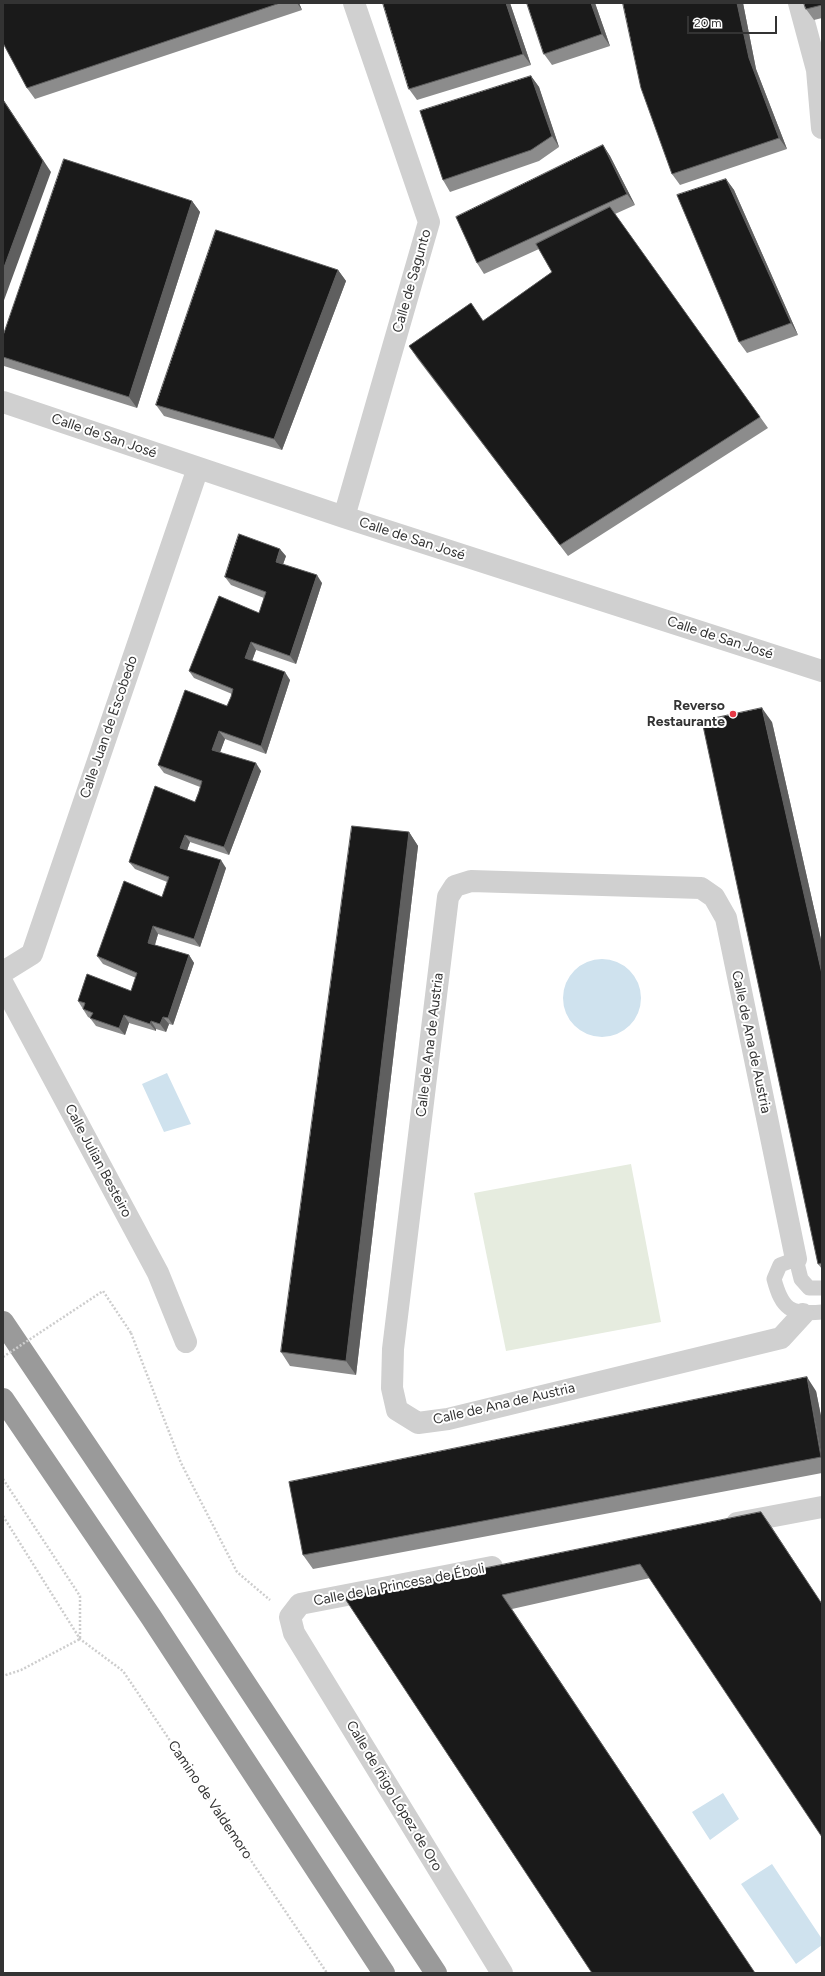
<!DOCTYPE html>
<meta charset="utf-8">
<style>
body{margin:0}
#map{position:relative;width:825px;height:1976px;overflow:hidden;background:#fff;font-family:Figtree,sans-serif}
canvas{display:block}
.frame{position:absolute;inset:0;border:4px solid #333;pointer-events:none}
.scale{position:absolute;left:687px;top:16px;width:90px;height:18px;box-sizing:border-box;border:2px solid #333;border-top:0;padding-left:5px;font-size:12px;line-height:14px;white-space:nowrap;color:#333;-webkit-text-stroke:3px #fff;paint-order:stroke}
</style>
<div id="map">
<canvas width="825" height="1976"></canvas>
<div class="frame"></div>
<div class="scale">20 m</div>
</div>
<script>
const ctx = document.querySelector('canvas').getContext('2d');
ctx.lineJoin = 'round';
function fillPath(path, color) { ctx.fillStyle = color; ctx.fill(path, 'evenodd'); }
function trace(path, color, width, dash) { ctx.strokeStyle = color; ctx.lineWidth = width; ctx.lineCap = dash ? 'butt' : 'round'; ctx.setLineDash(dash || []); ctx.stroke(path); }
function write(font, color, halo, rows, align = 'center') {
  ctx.font = font + ' Figtree,sans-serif'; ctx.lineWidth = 4; ctx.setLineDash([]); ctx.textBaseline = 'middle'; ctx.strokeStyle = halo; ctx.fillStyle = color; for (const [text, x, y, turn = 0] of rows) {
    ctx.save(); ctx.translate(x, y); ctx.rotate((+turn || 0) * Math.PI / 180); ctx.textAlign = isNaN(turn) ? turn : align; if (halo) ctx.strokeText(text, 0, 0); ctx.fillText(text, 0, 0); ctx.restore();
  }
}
fillPath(new Path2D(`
 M631,1164L661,1322L506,1351L474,1193Z`), '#e6ecdf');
fillPath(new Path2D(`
 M563 998a39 39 0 1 1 78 0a39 39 0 1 1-78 0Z
 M167,1073L191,1124L164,1132L142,1084Z
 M723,1793L739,1819L710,1840L692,1812Z
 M772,1864L822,1939V1945L796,1964L741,1884Z`), '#cfe2ee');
trace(new Path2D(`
 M131,1333L181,1463L237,1572L270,1600
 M3,1479L80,1596V1639L21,1670L3,1676
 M3,1516L80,1639L123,1671L327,1973`), '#cdcdcd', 2.5, [2, 2]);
trace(new Path2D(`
 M822,1288H809L801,1279L796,1259L780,1265L774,1279C782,1309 790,1315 822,1312`), '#d0d0d0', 15);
trace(new Path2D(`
 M796,1259L726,918L714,897L701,888L471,881L455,886L448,897L393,1349L392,1388L397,1410L418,1423L448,1419L781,1338L803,1314`), '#d0d0d0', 22);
trace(new Path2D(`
 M799,3L817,70L822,128
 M3,402L344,517L822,671
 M344,517L429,222L354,3
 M3,972L32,954L198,468
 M3,984L158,1273L186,1342
 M737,1523L822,1507
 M492,1567L300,1604L290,1617L294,1633L502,1973`), '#d0d0d0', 22);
trace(new Path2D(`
 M3,1322L187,1595L436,1973
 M3,1399L151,1617L384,1973`), '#9a9a9a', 22);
trace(new Path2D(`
 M3,1357L103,1291L131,1333`), '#cdcdcd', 2.5, [2, 2]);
fillPath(new Path2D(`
 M3,3H299L302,10L35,99L27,88Z
 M510,3L531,65L417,100L409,89Z
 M527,3H595L610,46L552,65L544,54Z
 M623,3H743L756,69L787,149L680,185L672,174Z
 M822,3V18L814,20L806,9Z
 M531,76L539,87L559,147L539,161L450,192L443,180Z
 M603,145L610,156L635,205L615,214L768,428L568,556L417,358L409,346L471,303L483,321L552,272L539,249L484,274L477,263Z
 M726,179L734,190L798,335L747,353L739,342Z
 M192,201L200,212L137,408L4,366L3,364V336Z
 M338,270L346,281L282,450L164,416L156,405Z
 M286,556L283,564L322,583L296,664L256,650L252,661L290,680L266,754L225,739L220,752L261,771L229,855L190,842L187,850L226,868L200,947L158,934L155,945L189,955L194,963L173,1025L169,1024L166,1032L156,1029V1031L129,1023L125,1035L96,1026L90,1018L88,1017L78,1001L131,991L136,978L103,964L97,956L162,897L167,882L135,869L129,862L195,802L200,787L164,773L158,765L227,706L232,694L194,678L189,671L259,613L264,598L231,585L225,577Z
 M772,722L822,944V1269L818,1264Z
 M409,832L418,846L356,1375L290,1366L281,1352Z
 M816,1391L822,1421V1473L313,1569L303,1555Z
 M771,1526L650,1578L512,1609L344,1597Z`), '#8c8c8c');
fillPath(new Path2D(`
 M297,3H299L302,10Z
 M506,3H510L531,65L523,54Z
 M591,3H595L610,46L602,34Z
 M737,3H743L756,69L787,149L779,138L749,58Z
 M531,76L539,87L559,147L552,136Z
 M3,99L51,172L3,303Z
 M603,145L610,156L635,205L627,194Z
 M726,179L734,190L798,335L791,323Z
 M192,201L200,212L137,408L129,397Z
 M338,270L346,281L282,450L274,439Z
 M280,549L286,556L281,570L276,562Z
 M317,575L322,583L296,664L290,656Z
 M251,642L256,650L250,666L245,658Z
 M285,672L290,680L266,754L261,746Z
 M762,708L772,722L822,944V974Z
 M219,731L225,739L218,758L212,750Z
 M256,763L261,771L229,855L224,847Z
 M409,832L418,846L356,1375L346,1361Z
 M185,835L190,842L185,856L180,848Z
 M221,860L226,868L200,947L194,939Z
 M153,926L158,934L153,951L148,943Z
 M189,955L194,963L173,1025L168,1018Z
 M124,1015L129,1023L125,1035L119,1028Z
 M163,1017L169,1024L166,1032L160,1024Z
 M151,1021L156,1029V1031L150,1024Z
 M807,1377L816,1391L822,1421V1458Z
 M761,1512L771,1526L822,1604Z
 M502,1595L512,1609L755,1973Z`), '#5f5f5f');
const building = new Path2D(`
 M3,3H280L27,88L3,43Z
 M383,3H506L523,54L409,89Z
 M527,3H591L602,34L544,54Z
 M623,3H737L749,58L779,138L672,174L641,88Z
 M804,3H822V5L806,9Z
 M531,76L552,136L531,150L443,180L420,111Z
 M3,100L43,161L3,270Z
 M603,145L627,194L477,263L456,217Z
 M64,159L192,201L129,397L3,357V336Z
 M726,179L791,323L739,342L677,195Z
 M610,207L760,417L560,545L409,346L471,303L483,321L552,272L536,244Z
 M216,230L338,270L274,439L156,405Z
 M239,534L280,549L276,562L317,575L290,656L251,642L245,658L285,672L261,746L219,731L212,750L256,763L224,847L185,835L180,848L221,860L194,939L153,926L148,943L189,955L168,1018L163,1017L160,1024L151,1021L150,1024L124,1015L119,1028L90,1018L93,1013L83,1009L85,1003L78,1001L87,974L131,991L137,973L97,956L124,881L162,897L169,877L129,862L155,786L195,802L199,792L202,781L158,765L185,690L227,706L231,697L233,689L189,671L219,596L259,613L266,592L225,577Z
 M762,708L822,974V1263L818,1264L702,721Z
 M352,826L409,832L346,1361L281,1352Z
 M807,1377L821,1457L303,1555L289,1482Z
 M761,1512L822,1604V1837L640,1564L502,1595L755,1973H592L344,1597Z`);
fillPath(building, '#1a1a1a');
trace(building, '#5f5f5f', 1);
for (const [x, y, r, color] of [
 [733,714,4,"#e63946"]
]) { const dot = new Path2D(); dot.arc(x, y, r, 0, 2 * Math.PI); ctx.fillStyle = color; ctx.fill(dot); trace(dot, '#fff', 1.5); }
write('14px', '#333', '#fff', [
 ["Calle de Sagunto",412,281,-74],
 ["Calle de San José",104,436,19],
 ["Calle de San José",412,539,18],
 ["Calle de San José",720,638,18],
 ["Calle Juan de Escobedo",109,727,-71],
 ["Calle de Ana de Austria",751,1042,78],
 ["Calle de Ana de Austria",430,1045,-83],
 ["Calle Julian Besteiro",98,1161,62],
 ["Calle de Ana de Austria",504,1404,-13],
 ["Calle de la Princesa de Éboli",399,1585,-11],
 ["Calle de íñigo López de Oro",394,1796,59],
 ["Camino de Valdemoro",210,1800,56]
]);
write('bold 14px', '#333', '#fff', [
 ["Reverso",725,706],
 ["Restaurante",725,722]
], 'right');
</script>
